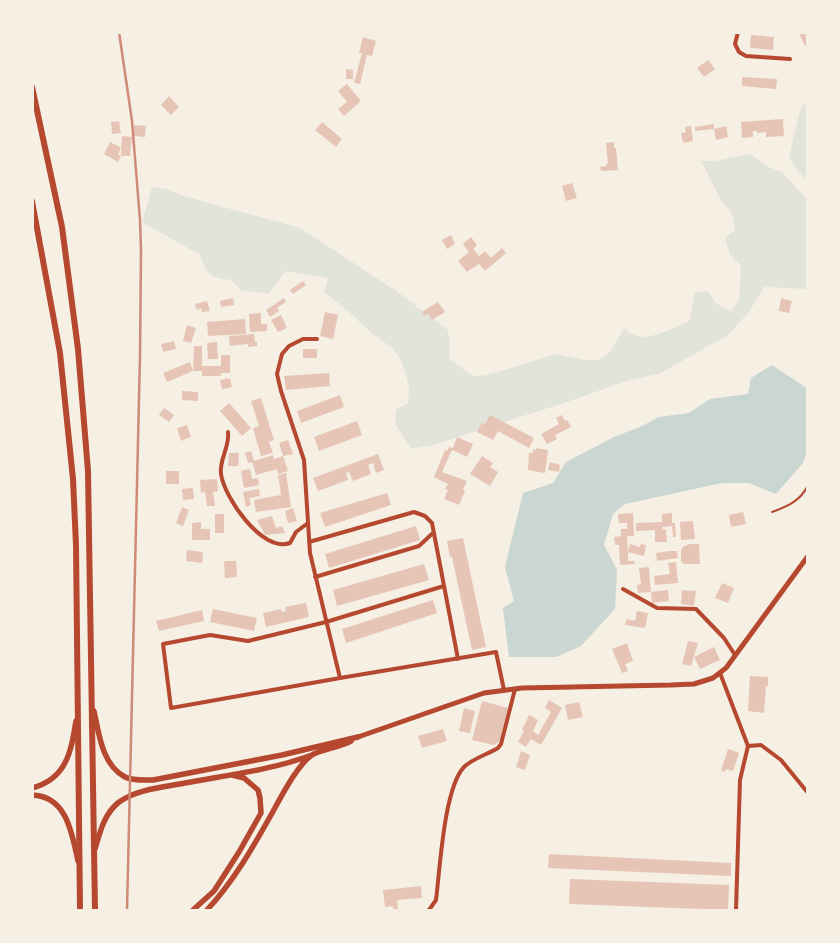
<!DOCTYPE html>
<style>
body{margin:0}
#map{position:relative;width:840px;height:943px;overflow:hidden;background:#f6efe4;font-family:Jost,sans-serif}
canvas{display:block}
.frame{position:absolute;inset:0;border:34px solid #f6efe4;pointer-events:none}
</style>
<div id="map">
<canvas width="840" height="943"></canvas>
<div class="frame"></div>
</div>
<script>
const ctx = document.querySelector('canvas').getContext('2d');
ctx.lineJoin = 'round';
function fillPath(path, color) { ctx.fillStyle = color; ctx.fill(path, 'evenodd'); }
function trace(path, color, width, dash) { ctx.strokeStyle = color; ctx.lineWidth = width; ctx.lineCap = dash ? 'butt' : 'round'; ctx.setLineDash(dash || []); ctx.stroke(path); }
fillPath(new Path2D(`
 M802,104H807V181L797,170L789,158L793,139Z
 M750,154L769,167L782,172L807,199V289L764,287L749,312L728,335L659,374L630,380L570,401L433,445L411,449L395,424L396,410L408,403L409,389L406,374L401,360L392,348L369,331L348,311L324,292L328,278L286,271L269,294L241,290L231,280C211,278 206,274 200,255L142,222L152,187L167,189L180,195L300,228L395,290L448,330L450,345L449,359L473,376L487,375L556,354L585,360H599L610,352L624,328C627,330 630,333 634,335C648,342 677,327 690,320L695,292L708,291L717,304L730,311L739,301L741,266L730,255L725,238L735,230L732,213L722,202L701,161H715Z`), '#e2e4dc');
fillPath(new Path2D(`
 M772,365L808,389L807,451L803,463L776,494L749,483H722L625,504L613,514L604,545L617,570L615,609L581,646L556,657H509L503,608L514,601L505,567L523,493L553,483L566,462L614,437L640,427L659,417L689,413L710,399L748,394L751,378Z`), '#c9d6d2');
fillPath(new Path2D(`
 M798,32H806L808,36V55L805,50L807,49Z
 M751,35L774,37L773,50L750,48Z
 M363,37L376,41L372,56L367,55L360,84L354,83L362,53H359Z
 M708,60L715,69L704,77L697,68Z
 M346,69L353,70V79H346Z
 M742,77L777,79L776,89L742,86Z
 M347,84L361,101L344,116L338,109L347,102L338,91Z
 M169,96L179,107L171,115L161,105Z
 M783,119L784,136L766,137V132L757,133V131H753V137L742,138L741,122Z
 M119,121L121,133L112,134L111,122Z
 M322,122L342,139L336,147L315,130Z
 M714,124V129L695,131V127Z
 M134,125L146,126L145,137L134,136Z
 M691,126L693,141L683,143L681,133L686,132L685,127Z
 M726,126L728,137L716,140L714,129Z
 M122,136L132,137L130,156H121L118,162L104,154L110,142L121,148L118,154L121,156Z
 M614,142V148H616L618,170L601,171L600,167L606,166V164H608L606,143Z
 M572,183L577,198L566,201L562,186Z
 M451,235L455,244L447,249L442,240Z
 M471,237L477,245L473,249L479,256L485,251L491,258L502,248L506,253L485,271L479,264L467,272L458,261L469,252L463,244Z
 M303,281L306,285L293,294L290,290Z
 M233,298L234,305L221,307L220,301Z
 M284,298L286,302L277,308L279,311L270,317L266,310Z
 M781,298L792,301L789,313L779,311Z
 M207,301L210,311L202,312L201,308L197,310L195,304Z
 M438,302L445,312L432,320L428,314L424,316L422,312Z
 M325,312L338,315L333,339L320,336Z
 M261,313V324H267V331L250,332L249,314Z
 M281,315L287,328L278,332L271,320Z
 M245,319L246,334L208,336L207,322Z
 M187,325L196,328L191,343L183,341Z
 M254,334L255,342H257V346L248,347V344L230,346L229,336Z
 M174,341L176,349L163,352L161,344Z
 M217,342L218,359H208L207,343Z
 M194,346H202V366H221V355H230V373H221V376H202V371H193Z
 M303,349H317V358H303Z
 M190,362L193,371L167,382L163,373Z
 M329,373L330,386L286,390L284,376Z
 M230,378L232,387L222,389L220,380Z
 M182,391L198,392V401L182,400Z
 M340,395L344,407L301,423L297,411Z
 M261,398L274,440L269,442L273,453L261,456L253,428L259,426L251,401Z
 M229,403L251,428L242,436L220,411Z
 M164,408L174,415L169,422L159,415Z
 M490,415L534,438L529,448L498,431L493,440L477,432L482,423L485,424Z
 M562,415L565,421L567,420L571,427L555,435L557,439L547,444L541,434L559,424L556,418Z
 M357,421L362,435L319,451L314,437Z
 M187,425L191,437L181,441L177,428Z
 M457,437L473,444L467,457L452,450L442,472L467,481L463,490L465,491L459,505L444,499L448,490L445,489L448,484L434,477L445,450L447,451L449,447L453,448Z
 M288,440L293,454L283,456L279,443Z
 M536,448L548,450L545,473L528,470L529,453H533V450H536Z
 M251,451L254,461L273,455L274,459L283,456L288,471L278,474L277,469L256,475L252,462L248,463L245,453Z
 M229,453H239L238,466H228Z
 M378,454L384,470L376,473L373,463L368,465L371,474L353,481L349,472L346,473L348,480L318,491L313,478Z
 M482,456L493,463L490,467L498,472L490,486L470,474Z
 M550,462L560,465L559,472L548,470Z
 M250,469L252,479L258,478L259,485L244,488L241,471Z
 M166,471H179V484H166Z
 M286,473L291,507L256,512L254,500L281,495L278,475Z
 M217,479L218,491L213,492L215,506H207L205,492L201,493L200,480Z
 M193,488L194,499L183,500L182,489Z
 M259,489L260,496L249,498L251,505L246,507L243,492Z
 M387,493L391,505L325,527L320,513Z
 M182,507L189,510L183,526L176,523Z
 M293,508L297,521L288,523L285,511Z
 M743,512L746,524L731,527L729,515Z
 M633,513L634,536H627L628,552L630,544L640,547L641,544L646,545L644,556L628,552V561H634L635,564L620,565L619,545H615L614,537L621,536V529H627V523H619L618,514Z
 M672,513V523H675L676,537H673L672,526L662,527L663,530L666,529L667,542H655V530L636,531V523L662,522V514Z
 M215,514H224V533H215Z
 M272,516L276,528L282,526L285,533L265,535L257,520Z
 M693,521L695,539L681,540L680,522Z
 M201,522V529H210V540H192V523Z
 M416,526L420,540L329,568L325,554Z
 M463,538L486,647L472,650L452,557H450L447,541Z
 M689,544H699L700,564H684L681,561V550L683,547Z
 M187,550L203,552L202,563L186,561Z
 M669,551H677L678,558L657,561L656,553Z
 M224,561H236L237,577L225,578Z
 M676,562L678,583L655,585L654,576L670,574L668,563Z
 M424,564L429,580L337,606L333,590Z
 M649,567L651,592L668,590L669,601L652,603L651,592L638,593L637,585L641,584L639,568Z
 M722,583L734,588L728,603L715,598Z
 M682,590L696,591L694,606L681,604Z
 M433,600L437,613L346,643L342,629Z
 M306,603L309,617L266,627L263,613L281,609L282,612L286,611L285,607Z
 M213,609L257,618L254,631L210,622Z
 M202,610L204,621L159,631L156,621Z
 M637,611L648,613L645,628L625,625L627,619L635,621Z
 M688,641L698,643L691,666L682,664Z
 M627,643L633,661L625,664L628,671L622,673L612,649Z
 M714,647L720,660L700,669L694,657Z
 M750,676L768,677V686H766L764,713L748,711Z
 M549,700L562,708L541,745L531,739L526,747L518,742L524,731L522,730L529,715L538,720L533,731L538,735L551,712L545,708Z
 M482,701L508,708L500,740L496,744L493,745L472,740Z
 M579,702L583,717L568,720L565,705Z
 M464,708L475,711L470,733L459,731Z
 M443,729L447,741L422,748L418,736Z
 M728,749L739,753L733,771L726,769L725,772L721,770Z
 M521,751L530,755L525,770L516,767Z
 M549,854L731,863V876L548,868Z
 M570,879L729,885L728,910L569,904Z
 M421,886L422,898L397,900L398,910H393V906L385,907L383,890Z`), '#e6c5b7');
trace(new Path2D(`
 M772,512C786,507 801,501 808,485`), '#b5482f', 2);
trace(new Path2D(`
 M738,32L735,44L739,52L746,56L790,59
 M317,339H303L289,346L282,354L277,374L281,391L304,460L310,553L340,678L496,652L504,690
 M228,432C230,447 219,459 221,474C224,497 262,553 290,543L296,532L308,523
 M309,542L414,512L425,516L432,523L458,659
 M315,577L419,546L434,532
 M623,589L657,608L696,609L724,638L735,655
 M720,673L748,746L740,780L736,910
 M340,678L171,708L163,644L210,635L248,641L326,622L444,586
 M748,746L761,745L781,760L808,793
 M429,910L436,900C440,869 444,788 464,767C472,759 488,754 498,748L501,744L515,689`), '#b5482f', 4);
trace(new Path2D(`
 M358,737L484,693L522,688L671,685L694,684L713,678L726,668L808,556`), '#b5482f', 5);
trace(new Path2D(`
 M94,711C99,734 102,765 125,777C133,781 144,780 153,780L282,755L358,737
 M32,788C67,779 71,751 76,721
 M32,795C67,796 72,834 78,861
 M95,849C100,832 104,814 119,802C137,789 164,787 185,783C227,775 272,770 312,755
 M193,910L214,891L239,852L261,813L260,798L258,790L244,778L232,775
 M207,910C233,882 252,849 271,815C280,799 297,765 312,755C319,750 340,747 351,741`), '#b5482f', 5.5);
trace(new Path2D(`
 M32,87L62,227L78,349L88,471L95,910
 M32,201L60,353L73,479L76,545L80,910`), '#b5482f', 6);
trace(new Path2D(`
 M119,32L132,121L140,220L141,250L140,356L127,910`), '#cf8b77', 2.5);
</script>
